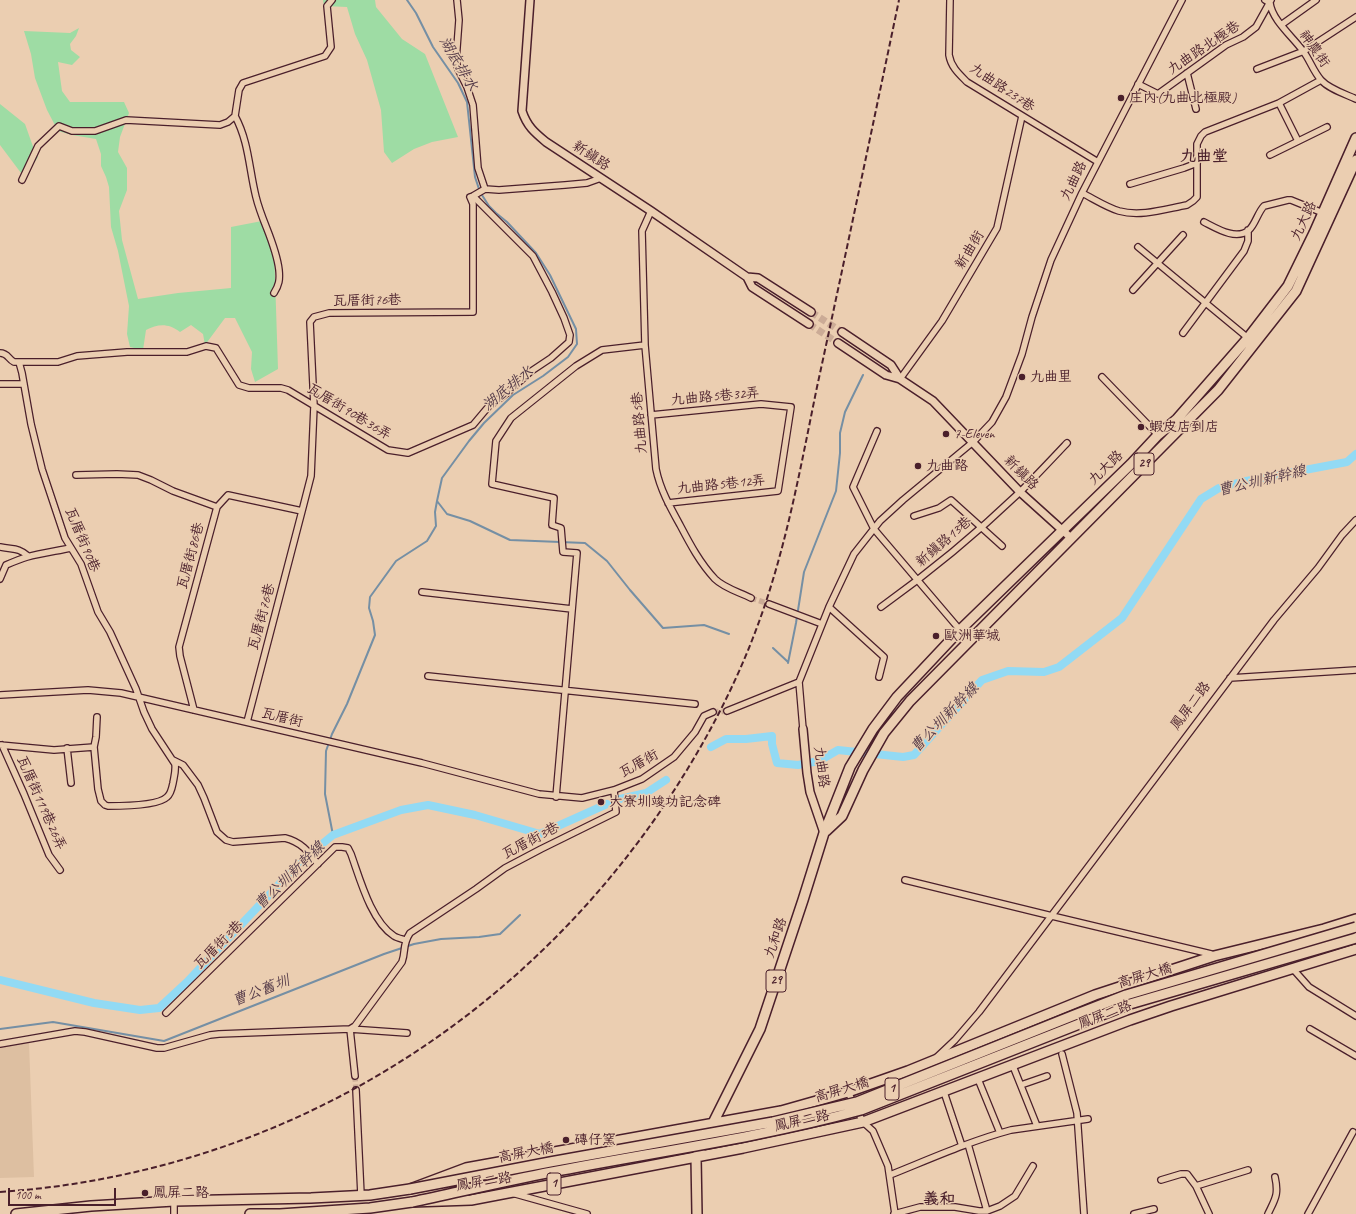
<!DOCTYPE html>
<meta charset="utf-8">
<style>
body{margin:0}
#map{position:relative;width:1356px;height:1214px;overflow:hidden;background:#ebceb1;font-family:Caveat,sans-serif}
canvas{display:block}
.scale{position:absolute;left:8px;top:1188px;width:108px;height:18px;box-sizing:border-box;border:2px solid #4a1f2b;border-top:0;padding-left:5px;font-size:12px;line-height:14px;white-space:nowrap;color:#4a1f2b;-webkit-text-stroke:3px #ebceb1;paint-order:stroke}
</style>
<div id="map">
<canvas width="1356" height="1214"></canvas>
<div class="scale">100 m</div>
</div>
<script>
const ctx = document.querySelector('canvas').getContext('2d');
ctx.lineJoin = 'round';
function fillPath(path, color) { ctx.fillStyle = color; ctx.fill(path, 'evenodd'); }
function trace(path, color, width, dash) { ctx.strokeStyle = color; ctx.lineWidth = width; ctx.lineCap = dash ? 'butt' : 'round'; ctx.setLineDash(dash || []); ctx.stroke(path); }
function write(font, color, halo, rows, align = 'center') {
  ctx.font = font + ' Caveat,"LXGW WenKai TC",sans-serif'; ctx.lineWidth = 3; ctx.setLineDash([]); ctx.textBaseline = 'middle'; ctx.strokeStyle = halo; ctx.fillStyle = color; for (const [text, x, y, turn = 0] of rows) {
    ctx.save(); ctx.translate(x, y); ctx.rotate((+turn || 0) * Math.PI / 180); ctx.textAlign = isNaN(turn) ? turn : align; if (halo) ctx.strokeText(text, 0, 0); ctx.fillText(text, 0, 0); ctx.restore();
  }
}
fillPath(new Path2D(`
 M29,1043L34,1177L0,1178V1046Z`), '#ddbfa1');
fillPath(new Path2D(`
 M323,0H375L376,7L402,39L425,54L458,137L432,142L414,149L392,163L384,152L381,110L367,60L355,34L347,7L324,6Z
 M79,28L76,36L70,44L71,50L80,57L72,65L58,62L62,91L70,102H124L129,113L120,137L118,152L127,168V190L119,211L122,240L138,299L178,293L231,288V227L262,221L274,247L278,369L255,382L251,369L252,352L235,318H225L205,345L203,334L191,325L180,332C168,323 158,324 146,330L143,350L130,347L127,334L129,306L118,251L111,227L109,187L106,177L101,166V154L96,139L72,135L58,131L47,110L35,78L31,54L24,31L70,33Z
 M0,104L25,124L36,155L38,157L29,171L24,177L0,145Z`), '#9edca4');
trace(new Path2D(`
 M407,0L416,13L433,47L458,83L467,102L475,177L480,192L489,206L496,213L507,222L536,253L550,275L576,329L577,344L568,357L543,376L513,395L484,423L469,441L442,478L437,501L447,514L470,521L510,540L585,543L607,561L630,590L663,628L704,625L729,634
 M773,648L788,662
 M788,663L796,623L804,572L836,491L840,453V433L845,412L863,375
 M333,835L325,794L326,751L332,734L347,704L375,635L373,621L369,608L370,597L396,561L427,541L436,526L435,512L437,501
 M0,1029L53,1022L164,1041L384,954L414,944L441,939L479,937L500,934L520,915`), '#758fa4', 2);
trace(new Path2D(`
 M711,747L726,739H746L772,736V744L777,763L798,765L819,761L838,750L903,757L914,755L982,680L1008,671L1044,672L1059,667L1122,618L1201,499L1219,488L1241,482L1347,462L1356,454
 M620,799L646,793L666,780
 M0,980L94,1003L140,1010L159,1008L187,982L300,862L333,835L401,810L428,805L475,815L540,834L607,804`), '#92daf4', 8);
trace(new Path2D(`
 M751,598L769,604
 M713,712L727,711
 M355,1076L356,1090`), '#cbab96', 5.5, [5.5, 3]);
trace(new Path2D(`
 M811,312L842,332
 M809,324L838,343`), '#cbab96', 7, [7, 3.5]);
const minor = new Path2D(`
 M457,0L459,20L456,61L458,69L467,87L473,105L478,168L485,189
 M950,0L949,55C951,67 959,74 967,82L1098,162
 M1265,0L1270,3C1272,20 1293,37 1303,51C1310,60 1313,71 1321,80C1329,89 1345,94 1356,99
 M1281,25L1316,0
 M1257,69L1304,51L1356,17
 M1187,73L1196,109
 M1138,84L1158,94L1226,45L1243,37L1256,27L1271,0
 M1279,103L1298,141
 M235,116C249,142 249,169 256,197C262,222 276,244 279,270C280,280 279,285 274,293
 M1270,155L1327,127
 M22,180L38,146L59,126L72,131H95L126,120L220,125L228,122L235,116L239,90L243,83L325,56L331,47L327,6L332,0
 M1130,184L1184,168L1197,163
 M1082,193C1094,199 1106,207 1119,211C1141,217 1165,209 1187,205L1193,201L1197,197V144L1201,136L1205,132L1279,103L1321,80
 M651,211L642,231L645,345L656,469C660,489 670,507 680,525C690,544 700,563 715,579C724,588 739,592 751,598
 M1204,222C1216,228 1236,241 1249,230C1255,225 1258,212 1264,206L1288,200H1291L1323,213
 M1138,247L1248,338
 M1133,290L1183,235
 M1183,333L1244,251L1248,241V230
 M0,353C8,353 8,359 14,362H58L77,356L127,352H187L206,346L216,348L239,385L249,388H281L288,390L388,450L408,453L473,425L489,406L507,393L530,372L551,358L569,342L570,335L564,318L552,292L533,256L473,196
 M19,362L22,373L31,424L42,469L65,538L81,564L98,612L110,632L136,689L144,712L152,729L175,764C176,771 174,777 173,783C172,788 171,794 167,797C158,806 121,806 108,806L105,805L101,801L98,789L94,747L96,737L97,717
 M1102,377L1158,435
 M900,379L942,321L997,228L1022,116
 M0,384H24
 M651,415L761,404L791,407L778,491L668,503
 M877,431L853,487L874,529L960,630
 M76,475L117,474L138,475L151,480L173,491L217,507
 M302,511L311,476L314,406L310,322L314,317L329,313L473,312V204L470,197L473,196L485,189L499,190L565,185L587,183L601,178
 M914,516L939,508L951,500L1002,546
 M0,547C13,550 18,547 28,556
 M0,579L6,565C13,562 20,559 27,557C41,553 57,551 71,548
 M422,592L572,609
 M769,604L822,624
 M829,607L884,657L879,677
 M881,607C930,572 977,533 1020,492C1036,476 1051,460 1067,443
 M428,676L695,704
 M1230,678L1356,670
 M0,695L88,690L121,693L422,763L539,794L582,798L614,790L642,779L674,757L695,732L704,716L713,712
 M194,710L180,656L179,647L217,507L228,495L302,511L247,722
 M727,711L799,682
 M803,729L799,682L829,607L854,554L880,521L903,500L973,442L992,422L1006,397L1022,354L1032,317L1051,260L1082,193L1182,0
 M0,745L54,750L94,747
 M2,745L24,794L49,855L60,870
 M67,748L71,783
 M173,760L183,765L198,785L204,798L217,832L226,840L233,842L285,838C301,842 308,851 318,864
 M556,797L577,553L563,552L561,528L552,525L554,498L492,484L496,441L511,418L576,366L602,350L645,345
 M905,880L1052,916L1211,954L1214,956
 M1293,969L1309,987L1356,1016
 M166,1013L335,847H342L348,848L351,854C360,879 371,921 394,936C397,938 402,939 405,940
 M1310,1029L1356,1056
 M0,1044L75,1031L85,1032L157,1048H164L210,1035L219,1034L350,1029L355,1026L402,962C406,951 402,945 410,933L476,889L505,868L541,849L616,812L614,790
 M1062,1054L1077,1113L1084,1214
 M937,1057L955,1040L979,1012L1274,620L1318,568L1342,535L1356,520
 M1013,1066L1037,1126
 M355,1076L350,1029L407,1033
 M978,1079L1000,1133
 M1021,1085L1047,1076
 M356,1090L361,1195
 M848,1092L863,1122L873,1131L888,1166L895,1214
 M944,1092L962,1146
 M968,1144L987,1211
 M890,1175C930,1159 970,1141 1011,1130L1088,1119
 M1161,1180L1181,1174H1187L1196,1186L1209,1214
 M1196,1186L1248,1170
 M512,1193L587,1214
 M174,1201V1214
 M894,1214L920,1207H955L979,1211H987L1000,1206L1015,1196L1033,1166
 M1134,1214L1154,1209
 M1268,1214C1275,1199 1279,1195 1275,1177
 M1308,1214L1353,1132`);
const tertiary = new Path2D(`
 M530,0L522,111C527,126 534,132 546,142L651,211L747,277L758,278L811,312
 M747,277L752,287L809,324
 M842,332L891,365L900,379
 M838,343L886,375L900,379L933,401L1020,492L1071,538
 M803,729L807,773L810,792L824,833`);
const primary = new Path2D(`
 M826,831L842,816L863,770L884,733L910,701L1218,390L1296,291L1356,160
 M712,1125L760,1029L803,900L824,833L850,767L873,729L897,697L960,630L1131,464L1158,435L1177,419L1248,338L1288,286L1314,233L1356,138
 M16,1214L91,1206L174,1201L311,1198L370,1195L410,1189L466,1168L781,1111L848,1092L908,1071L1095,995L1162,973L1214,956L1324,929L1356,919
 M250,1214H280L370,1208L412,1202L471,1200L743,1148L863,1122L1130,1020L1171,1006L1356,949
 M697,1214L696,1157L705,1140`);
trace(minor, '#4a1f2b', 8);
trace(tertiary, '#4a1f2b', 10);
trace(primary, '#4a1f2b', 12);
trace(minor, '#ebceb1', 5.5);
trace(tertiary, '#ebceb1', 7);
trace(primary, '#ebceb1', 9);
trace(new Path2D(`
 M0,1192C267,1174 505,1034 657,816C699,755 735,689 760,619C787,544 801,465 817,387C845,258 872,129 899,0`), '#4a1f2b', 2, [6, 3]);
const primaryBridge = new Path2D(`
 M410,1189L550,1162L773,1122L857,1102L1072,1016L1126,995L1356,927
 M412,1202C459,1192 505,1181 552,1172C655,1152 759,1138 861,1110L1130,1004L1356,938`);
trace(primaryBridge, '#4a1f2b', 12, []);
trace(primaryBridge, '#ebceb1', 9);
for (const [x, y, r, color] of [
 [1121,98,4,"#4a1f2b"],
 [1022,377,4,"#4a1f2b"],
 [1141,427,4,"#4a1f2b"],
 [946,434,4,"#4a1f2b"],
 [918,466,4,"#4a1f2b"],
 [936,636,4,"#4a1f2b"],
 [601,802,4,"#4a1f2b"],
 [566,1140,4,"#4a1f2b"],
 [145,1193,4,"#4a1f2b"]
]) { const dot = new Path2D(); dot.arc(x, y, r, 0, 2 * Math.PI); ctx.fillStyle = color; ctx.fill(dot); trace(dot, '#ebceb1', 1.5); }
for (const [x, y, w] of [
 [1144,464,20],
 [776,981,20],
 [892,1089,14],
 [554,1184,14]
]) { const box = new Path2D(); box.roundRect(x - w / 2, y - 11, w, 22, 3); ctx.fillStyle = '#ebceb1'; ctx.fill(box); trace(box, '#4a1f2b', 1); }
write('bold 13px', '#4a1f2b', null, [
 ["29",1144,464],
 ["29",776,981],
 ["1",892,1089],
 ["1",554,1184]
]);
write('14px', '#4a1f2b', '#ebceb1', [
 ["九曲路北極巷",1204,48,-34],
 ["神農街",1314,49,55],
 ["九曲路237巷",1002,88,34],
 ["新鎮路",591,156,33],
 ["九曲路",1074,181,-64],
 ["九大路",1304,221,-65],
 ["新曲街",970,250,-59],
 ["瓦厝街76巷",367,301,-1],
 ["九曲路5巷32弄",715,397,-5],
 ["瓦厝街90巷36弄",349,412,31],
 ["九曲路5巷",640,423,-95],
 ["九大路",1106,468,-44],
 ["新鎮路",1021,473,45],
 ["九曲路5巷12弄",721,485,-6],
 ["瓦厝街90巷",82,540,67],
 ["新鎮路13巷",944,542,-41],
 ["瓦厝街86巷",191,556,-75],
 ["瓦厝街76巷",262,617,-75],
 ["鳳屏二路",1191,706,-53],
 ["瓦厝街",282,718,13],
 ["瓦厝街",639,764,-29],
 ["九曲路",821,767,82],
 ["瓦厝街119巷26弄",41,803,66],
 ["瓦厝街3巷",531,841,-28],
 ["九和路",776,938,-71],
 ["瓦厝街3巷",219,945,-45],
 ["高屏大橋",1145,976,-17],
 ["鳳屏二路",1105,1015,-21],
 ["高屏大橋",842,1090,-17],
 ["鳳屏二路",802,1121,-12],
 ["高屏大橋",526,1153,-11],
 ["鳳屏二路",484,1182,-9]
]);
write('14px', '#4a1f2b', '#ebceb1', [
 ["庄內(九曲北極殿)",1129,98],
 ["九曲里",1030,377],
 ["蝦皮店到店",1149,427],
 ["7-Eleven",954,434],
 ["九曲路",926,466],
 ["歐洲華城",944,636],
 ["大寮圳竣功記念碑",609,802],
 ["磚仔窯",574,1140],
 ["鳳屏二路",153,1193]
], 'left');
write('italic 15px', '#553b49', '#ebceb1', [
 ["湖底排水",458,64,59],
 ["湖底排水",508,389,-39],
 ["曹公圳新幹線",1262,481,-13],
 ["曹公圳新幹線",945,718,-46],
 ["曹公圳新幹線",290,876,-44],
 ["曹公舊圳",261,991,-21]
]);
write('bold 16px', '#4a1f2b', '#ebceb1', [
 ["九曲堂",1204,157],
 ["義和",939,1200]
]);
</script>
